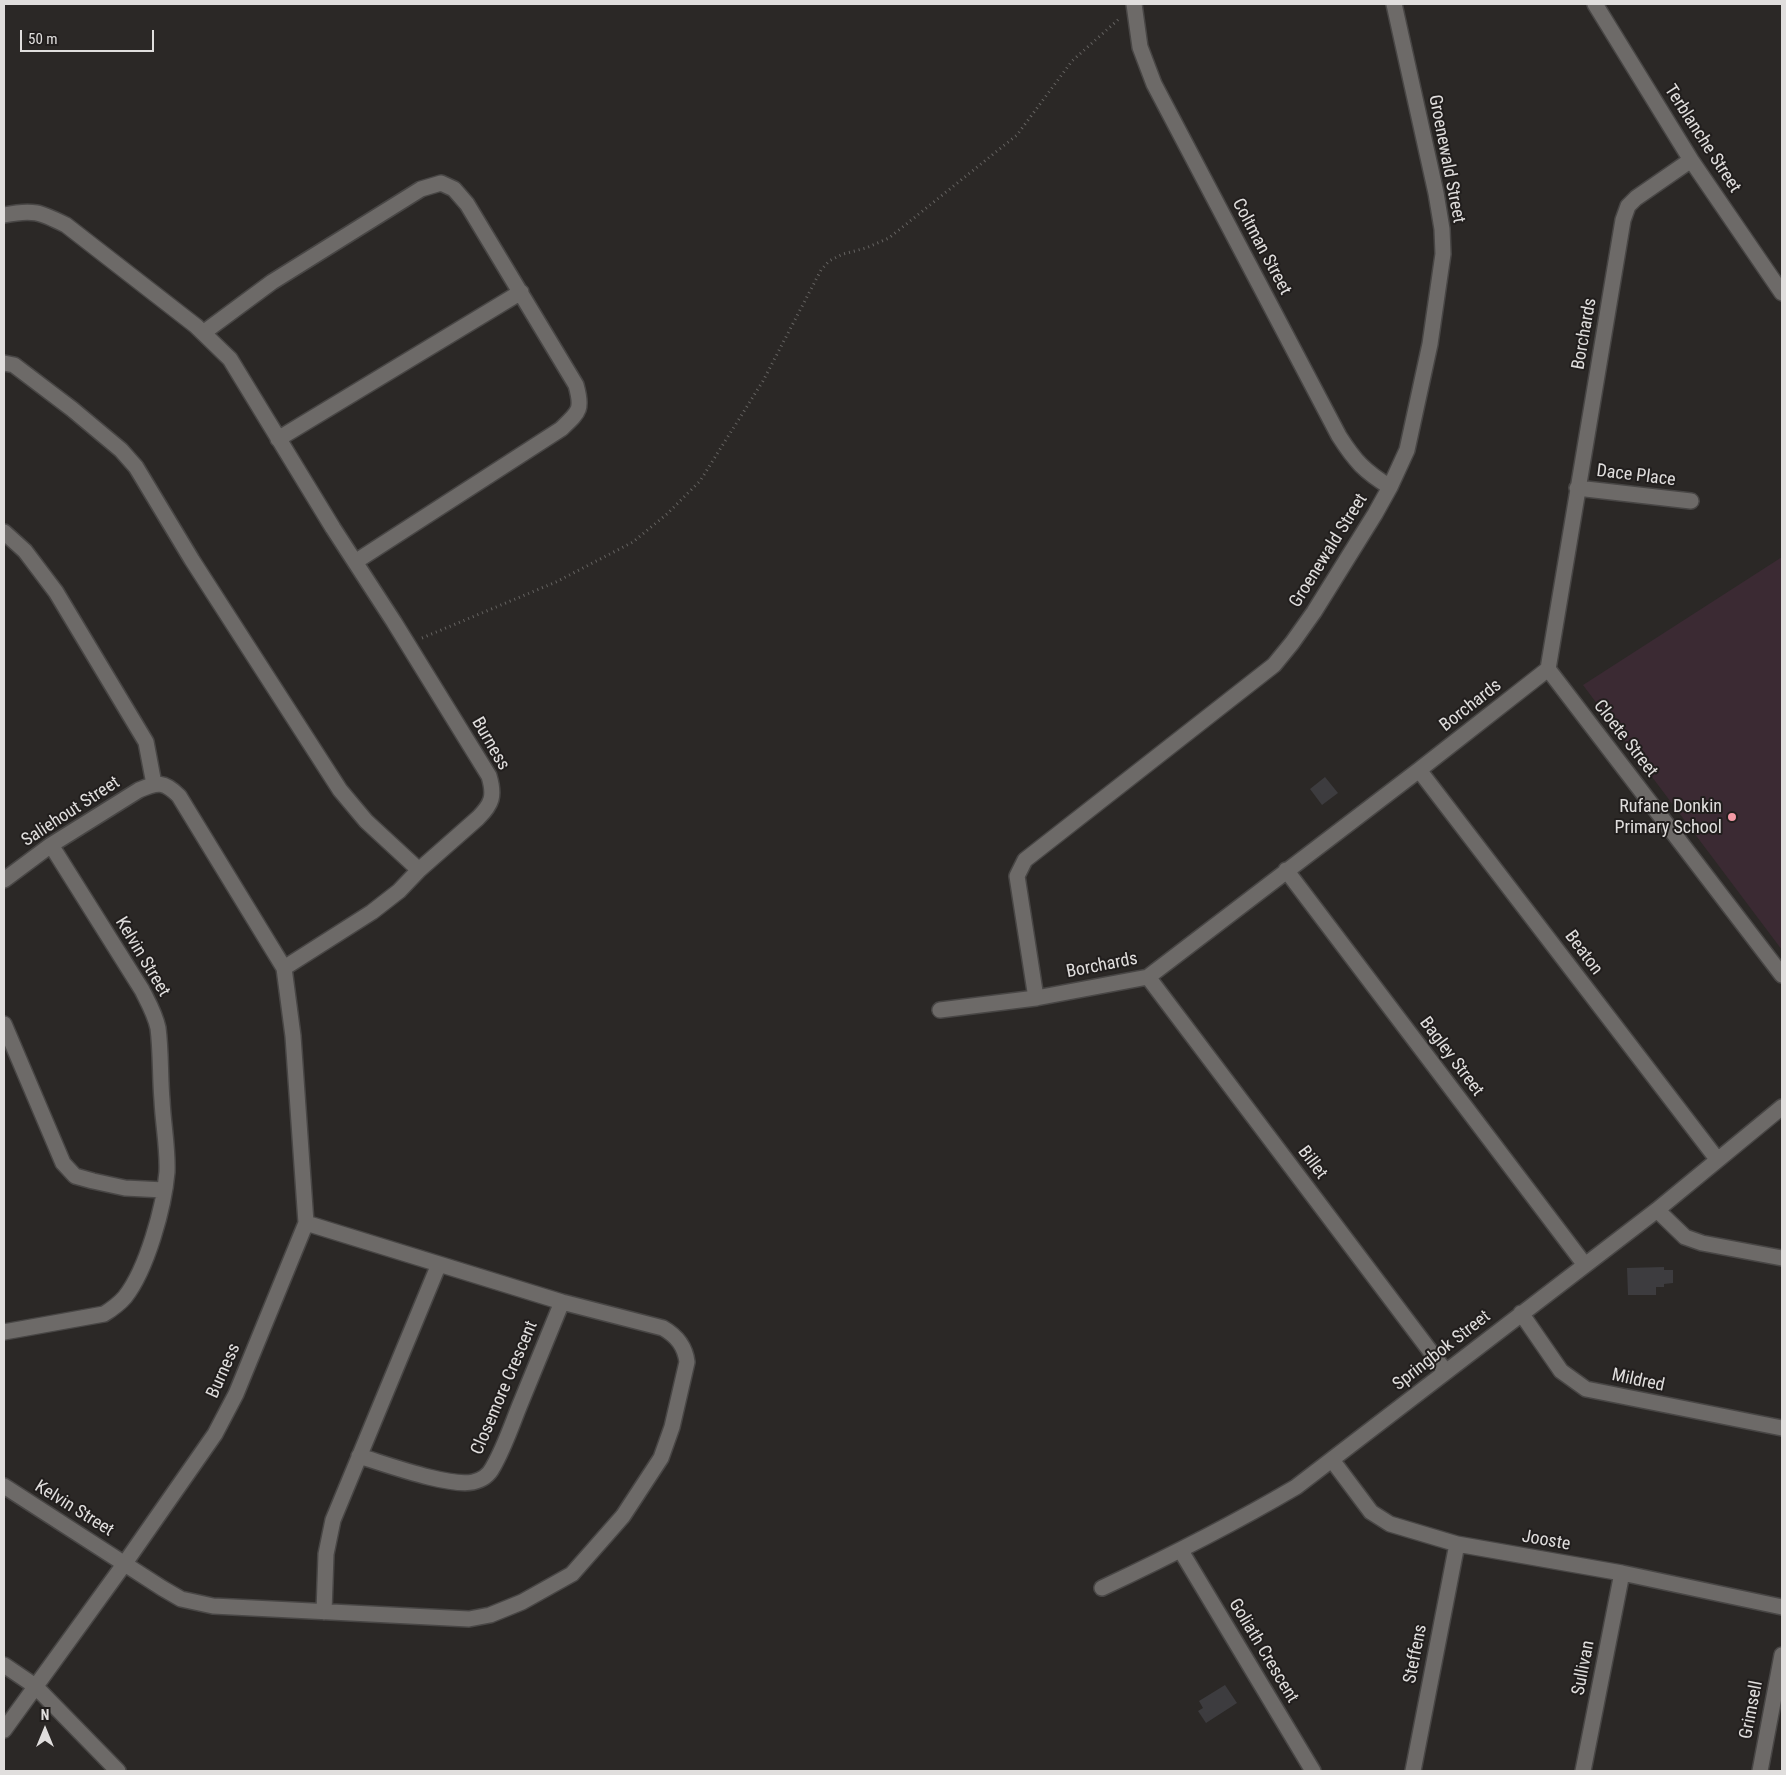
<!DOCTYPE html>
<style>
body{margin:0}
#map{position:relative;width:1786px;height:1775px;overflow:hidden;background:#2b2826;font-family:"Roboto Condensed",sans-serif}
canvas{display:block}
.frame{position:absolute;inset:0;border:5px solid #e0dedd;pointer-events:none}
.north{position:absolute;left:20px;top:1705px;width:50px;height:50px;-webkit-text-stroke:4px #211e1d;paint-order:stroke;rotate:0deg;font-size:14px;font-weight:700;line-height:20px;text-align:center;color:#e0dedd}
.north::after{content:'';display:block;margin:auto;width:18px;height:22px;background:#e0dedd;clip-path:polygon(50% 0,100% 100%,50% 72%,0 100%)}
.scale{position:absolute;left:20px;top:30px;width:134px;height:22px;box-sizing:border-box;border:2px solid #e0dedd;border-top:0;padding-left:6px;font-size:15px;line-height:18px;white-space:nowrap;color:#e0dedd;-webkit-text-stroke:4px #211e1d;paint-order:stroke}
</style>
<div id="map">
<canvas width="1786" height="1775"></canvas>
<div class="frame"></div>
<div class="north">N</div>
<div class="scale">50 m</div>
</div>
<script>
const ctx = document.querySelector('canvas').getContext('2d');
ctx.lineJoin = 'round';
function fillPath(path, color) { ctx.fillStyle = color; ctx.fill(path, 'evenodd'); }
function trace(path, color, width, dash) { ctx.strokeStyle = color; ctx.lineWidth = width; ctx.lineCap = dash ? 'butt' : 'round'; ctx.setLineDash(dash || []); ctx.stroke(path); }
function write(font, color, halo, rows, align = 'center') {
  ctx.font = font + ' "Roboto Condensed",sans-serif'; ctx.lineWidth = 4; ctx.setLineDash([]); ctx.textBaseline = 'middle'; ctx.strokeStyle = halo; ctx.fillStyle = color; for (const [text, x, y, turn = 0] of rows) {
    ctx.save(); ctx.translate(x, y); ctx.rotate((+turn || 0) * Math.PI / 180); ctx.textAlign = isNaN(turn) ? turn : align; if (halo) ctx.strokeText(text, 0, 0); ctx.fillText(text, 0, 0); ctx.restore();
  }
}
fillPath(new Path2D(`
 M1782,557V950L1583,685Z`), '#3b2a33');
fillPath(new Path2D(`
 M1325,777L1338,793L1322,805L1310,789Z
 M1664,1267V1270H1673V1283L1664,1284V1287H1656V1295H1628L1627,1268Z
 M1225,1685L1237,1703L1206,1723L1198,1711L1203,1708L1199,1701Z`), '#3d3c3f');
const street = new Path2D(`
 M1134,4L1140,47L1154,84L1339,436C1355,461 1364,471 1390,487
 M1595,4L1691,160L1782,293
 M4,215C33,209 40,212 66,225L196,326L230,359L333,528L394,622L489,776C495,796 492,804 478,818L419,870L399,891L372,912L284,968
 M203,333L272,282L421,189L441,183L454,189L467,204L576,385C583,410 579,412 561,429L355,562
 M4,363L14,365L72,409L121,450L136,467L192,560L340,790L366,821L419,870
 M278,439L521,292
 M1577,488L1691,501
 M4,532L25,551L56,592L146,742L154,784
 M1548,669L1782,975
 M1419,770L1717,1159
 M1286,870L1585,1265
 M4,880L51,845L139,790C158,782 164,781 179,796L284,968L293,1036L306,1223L236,1394L215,1434L125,1563L4,1730
 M1148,977L1446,1372
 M1036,998L1017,876L1025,860L1274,665L1292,643L1314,612L1375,514L1390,487L1407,450L1430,344L1443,254L1442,229L1436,193L1394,4
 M940,1010L1036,998L1148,977L1419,770L1548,669L1623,220L1628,206L1636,198L1691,160
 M4,1024L63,1163L75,1176L93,1181L125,1188L164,1190
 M1657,1210L1685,1237L1702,1243L1782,1258
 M1521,1313L1561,1371L1586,1389L1782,1428
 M4,1332L104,1314C112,1309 119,1304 125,1297C147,1269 164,1207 167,1172C168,1148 163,1124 162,1100C160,1077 161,1051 158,1028C155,1014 148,1002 142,990L51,845
 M359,1456C386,1464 448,1487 473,1482C482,1480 489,1475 493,1467C504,1448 511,1427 519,1407C533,1372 548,1337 562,1302
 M1332,1460L1371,1512L1390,1524L1457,1544L1622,1573L1782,1607
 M4,1486L162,1588L181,1599L213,1606L469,1619L490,1615L522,1602L572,1574L623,1516L661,1458L672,1427L687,1362C685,1346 677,1336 663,1328L562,1302L306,1223
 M1181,1551L1313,1771
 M1102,1588C1168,1557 1233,1524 1296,1487L1657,1210L1782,1107
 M324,1612L326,1554L333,1520L439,1264
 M4,1665L35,1686L118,1771
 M1413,1771L1457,1544
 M1583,1771L1622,1573
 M1760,1771L1782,1655`);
trace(street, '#484645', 18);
trace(new Path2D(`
 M422,638L556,582L633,542L667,514L700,481L763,381L821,270L829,261L843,254L866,248L889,238L1017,135L1072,61L1120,18`), '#656361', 3, [1, 4]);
trace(street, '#6d6a68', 15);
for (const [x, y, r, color] of [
 [1732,817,5,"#f49aa6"]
]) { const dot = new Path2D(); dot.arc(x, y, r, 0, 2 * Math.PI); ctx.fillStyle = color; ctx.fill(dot); trace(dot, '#211e1d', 2); }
write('18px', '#e0dedd', '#211e1d', [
 ["Terblanche Street",1702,139,57],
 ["Groenewald Street",1446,159,79],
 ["Coltman Street",1261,247,62],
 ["Borchards",1585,334,-80],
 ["Dace Place",1636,476,7],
 ["Groenewald Street",1329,551,-58],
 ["Borchards",1471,706,-38],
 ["Cloete Street",1625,739,52],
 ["Burness",490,744,60],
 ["Saliehout Street",71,812,-33],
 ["Beaton",1583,953,53],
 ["Kelvin Street",142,957,59],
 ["Borchards",1102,966,-11],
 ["Bagley Street",1451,1057,53],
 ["Billet",1312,1163,53],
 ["Springbok Street",1442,1351,-38],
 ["Burness",224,1371,-66],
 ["Mildred",1638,1381,12],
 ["Closemore Crescent",505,1388,-67],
 ["Kelvin Street",74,1509,32],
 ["Jooste",1546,1541,10],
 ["Goliath Crescent",1263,1651,59],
 ["Steffens",1416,1654,-79],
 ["Sullivan",1584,1668,-79],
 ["Grimsell",1752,1710,-79]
]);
write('18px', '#e0dedd', '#211e1d', [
 ["Rufane Donkin",1722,807],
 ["Primary School",1722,828]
], 'right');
</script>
